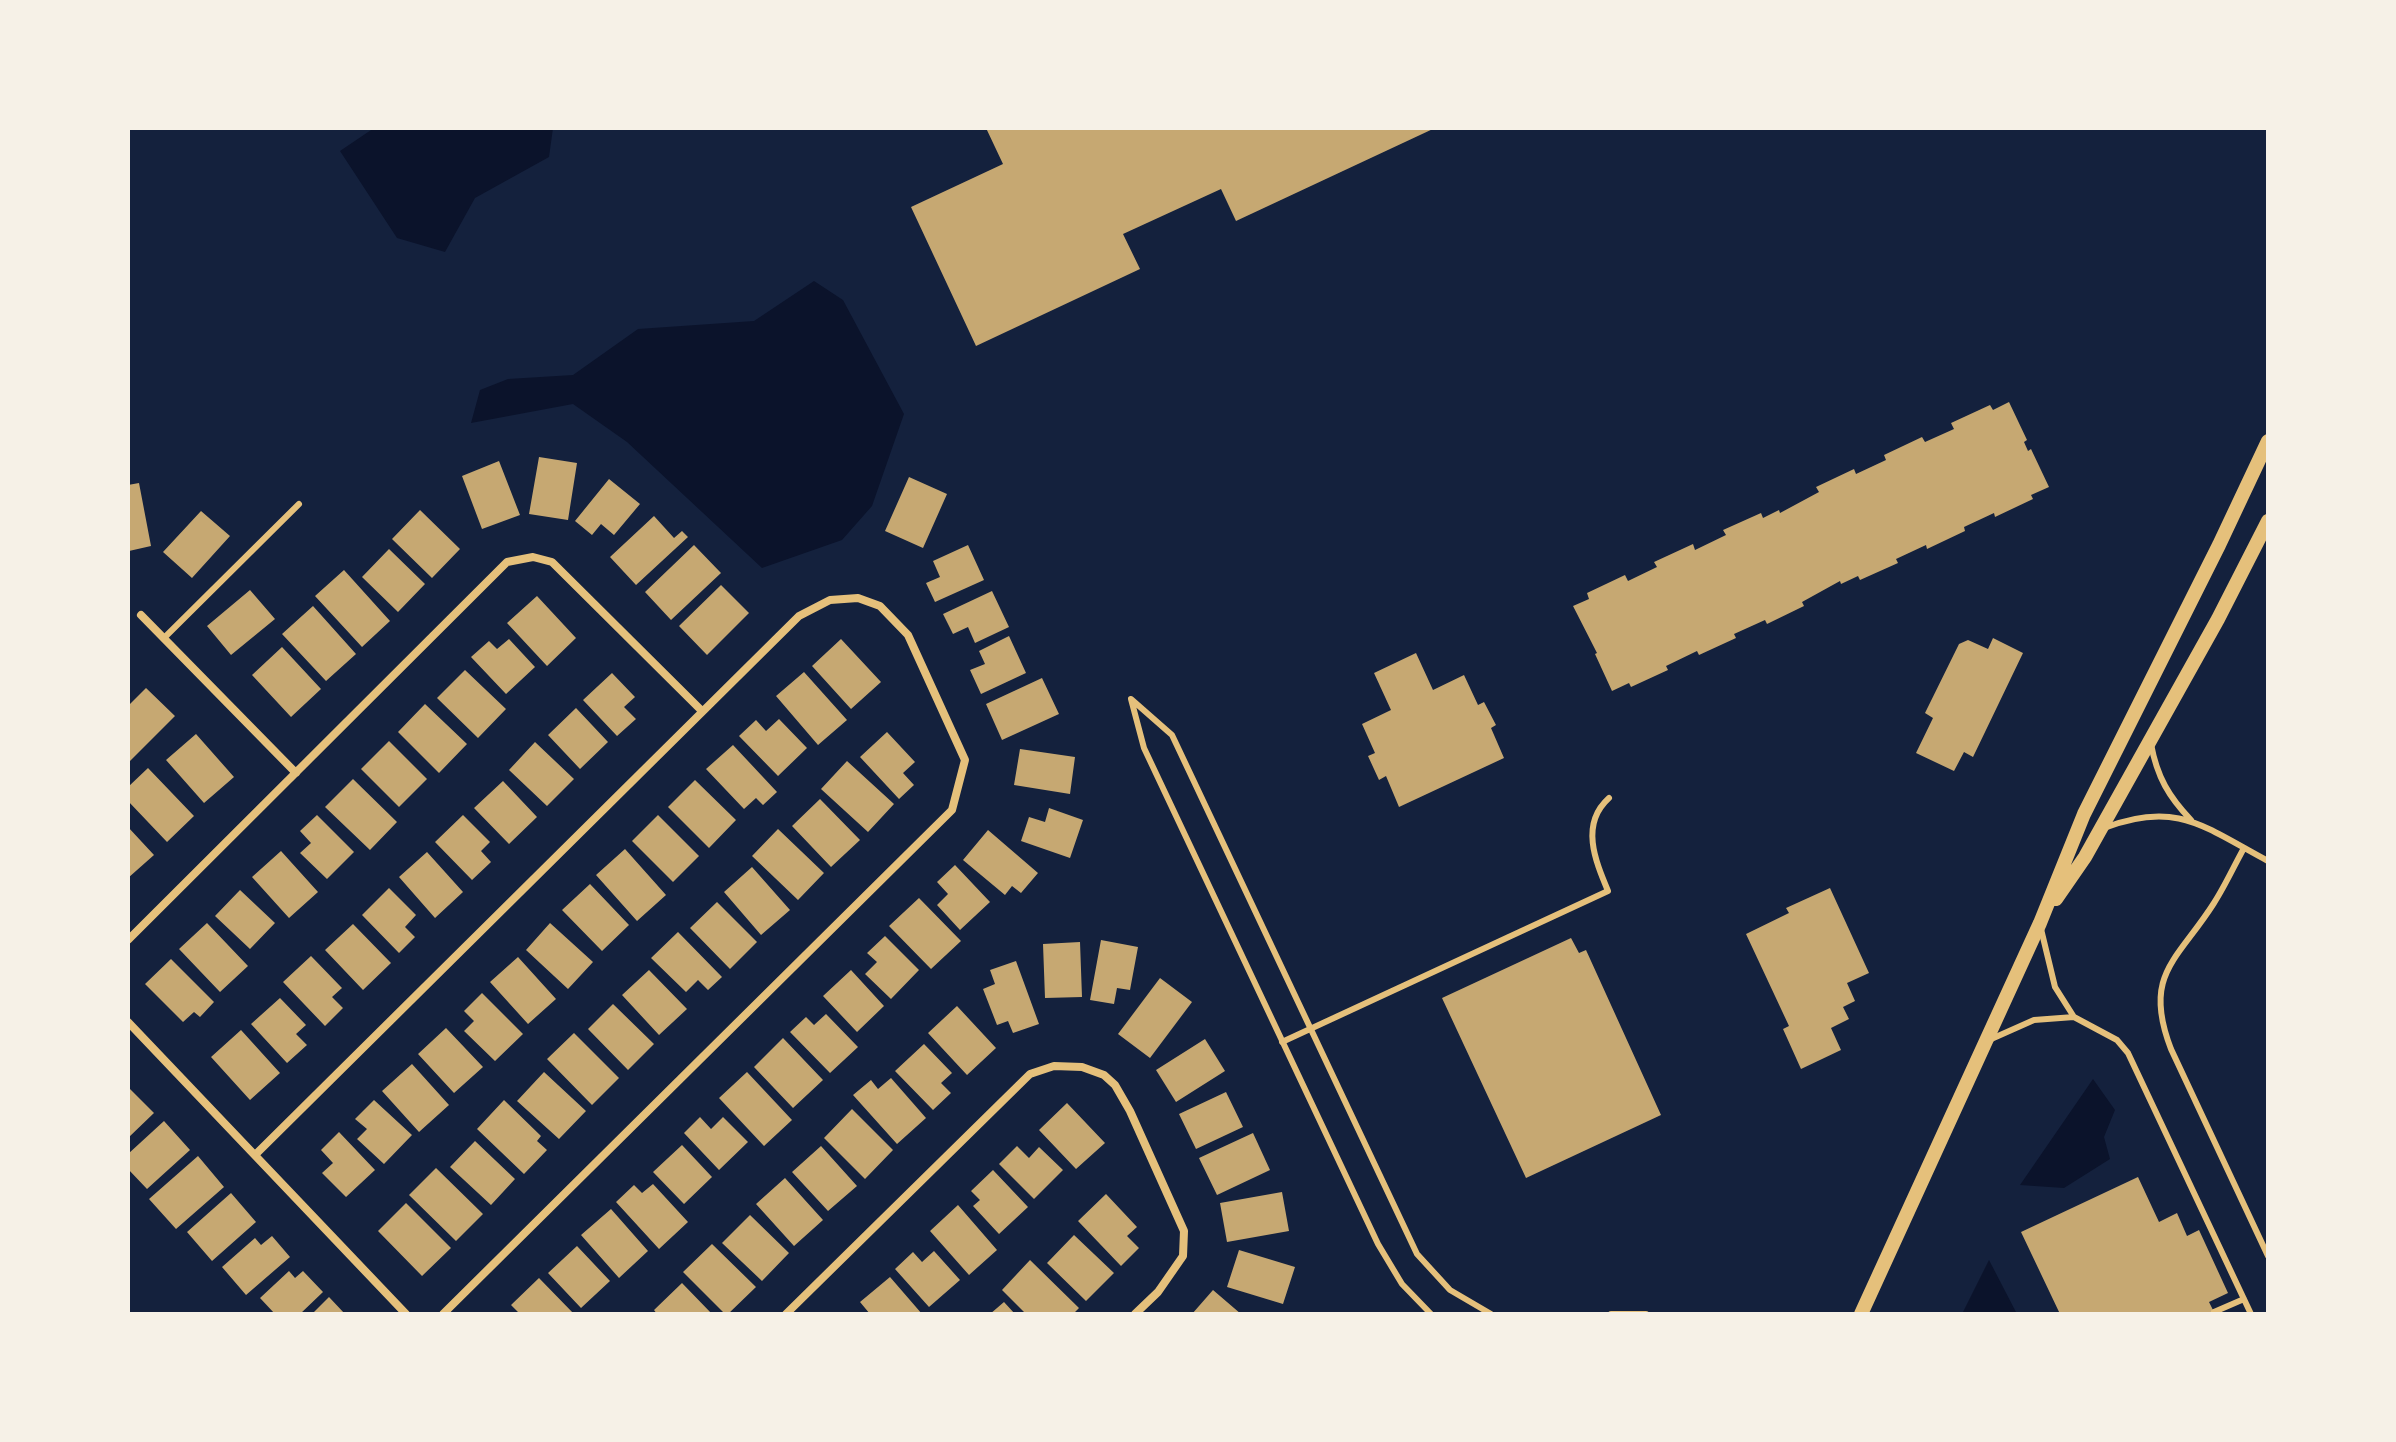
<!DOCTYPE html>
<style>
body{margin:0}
#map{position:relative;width:2396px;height:1442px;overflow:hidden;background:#14213d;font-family:"Exo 2",sans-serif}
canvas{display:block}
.frame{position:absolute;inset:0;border:130px solid #f6f1e7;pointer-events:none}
</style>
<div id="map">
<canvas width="2396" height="1442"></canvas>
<div class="frame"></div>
</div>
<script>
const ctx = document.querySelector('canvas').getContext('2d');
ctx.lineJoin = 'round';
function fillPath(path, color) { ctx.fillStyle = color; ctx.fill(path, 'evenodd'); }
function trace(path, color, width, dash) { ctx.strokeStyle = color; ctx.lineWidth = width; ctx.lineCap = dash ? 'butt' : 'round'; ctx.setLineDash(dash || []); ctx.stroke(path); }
fillPath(new Path2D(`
 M374,128H553L549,157L475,198L445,252L397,238L340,151Z
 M814,281L843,300L904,414L872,506L842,540L762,568L627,442L573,404L471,423L480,390L508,379L573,375L638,329L754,321Z
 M2093,1079L2115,1110L2104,1137L2110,1159L2064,1188L2020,1185Z
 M1989,1260L2017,1314H1962Z`), '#0b132b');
fillPath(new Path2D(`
 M986,128H1435L1236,221L1221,189L1123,234L1140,269L976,346L911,207L1003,164Z
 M2009,402L2027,440L2024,442L2028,451L2031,449L2049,487L2031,495L2033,499L1995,517L1994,513L1964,527L1965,531L1927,549L1926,545L1896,559L1898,563L1860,580L1858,576L1841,584L1840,581L1802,602L1804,606L1767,624L1765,620L1734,634L1736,638L1699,655L1697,651L1666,666L1668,670L1631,687L1629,683L1612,691L1595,654L1597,653L1573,606L1589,599L1587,593L1625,575L1628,581L1657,567L1654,562L1693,544L1695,550L1726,535L1723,530L1761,513L1763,518L1779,510L1780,513L1819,492L1816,487L1854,469L1856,474L1886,460L1884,455L1922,437L1925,442L1954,429L1951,423L1990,405L1993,410Z
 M539,457L577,463L568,520L529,514Z
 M499,461L520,515L482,529L462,476Z
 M909,477L947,494L923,548L885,531Z
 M609,479L640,504L614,535L601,524L592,535L575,521Z
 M139,483L151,546L129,551L128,485Z
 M420,510L460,549L432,578L392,539Z
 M201,511L230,536L192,578L163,552Z
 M654,516L674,538L682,531L688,537L636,585L610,557Z
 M694,545L721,573L671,620L645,592Z
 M968,545L984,580L935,602L926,583L940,577L933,561Z
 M389,549L425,584L398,612L362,577Z
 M344,570L390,621L362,647L315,596Z
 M721,585L749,613L707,655L679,626Z
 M250,590L275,619L231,655L207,626Z
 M992,591L1009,627L975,643L968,627L953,634L943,614Z
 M537,596L576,638L547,666L507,623Z
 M313,606L356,654L326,681L282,634Z
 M1009,636L1026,673L981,694L970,670L985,664L979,651Z
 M1993,638L2023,653L1973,757L1964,752L1954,771L1916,753L1933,718L1925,713L1959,644L1968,640L1988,649Z
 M509,639L535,667L506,694L471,657L489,641L497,649Z
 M841,639L881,682L851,709L812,666Z
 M282,647L321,689L291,717L252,675Z
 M1416,653L1433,690L1464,675L1478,705L1484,702L1496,725L1491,728L1504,758L1399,807L1386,776L1379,780L1368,756L1375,753L1362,724L1391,710L1374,673Z
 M465,670L506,709L478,738L437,698Z
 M804,672L847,720L818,745L776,696Z
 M612,673L635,697L624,707L636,719L617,736L583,700Z
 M1042,678L1059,714L1002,740L986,704Z
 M146,688L175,716L130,761L128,706Z
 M425,704L467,744L439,773L398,732Z
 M576,708L608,742L580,769L548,735Z
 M779,719L807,748L778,776L739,736L756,720L766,731Z
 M887,732L915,762L903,773L914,785L899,799L860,757Z
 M196,734L234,777L204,803L166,760Z
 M389,741L427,779L399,807L361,769Z
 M535,742L574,779L547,806L509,770Z
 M733,745L777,792L763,805L756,798L744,809L706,769Z
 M1020,749L1075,757L1070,794L1014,785Z
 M847,761L894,804L868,832L821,789Z
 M148,768L194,816L167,842L128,801V787Z
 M353,779L397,822L370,850L325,807Z
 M695,780L736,820L709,848L668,807Z
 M503,781L537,817L509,844L474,808Z
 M820,799L860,840L831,867L792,826Z
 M1049,808L1083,820L1070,858L1021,841L1029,817L1045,822Z
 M317,815L354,852L327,879L300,853L311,843L300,831Z
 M463,815L490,842L481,851L491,862L472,880L435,842Z
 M658,815L699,856L673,882L632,841Z
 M128,827L154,855L128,878Z
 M778,829L824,873L798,900L752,856Z
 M988,830L1038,873L1021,893L1012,886L1005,895L963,860Z
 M625,849L666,895L637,921L596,875Z
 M281,851L318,892L289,918L252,877Z
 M427,852L463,892L435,918L399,877Z
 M955,865L990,902L960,930L937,905L948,894L937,882Z
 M752,867L790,910L761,935L724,892Z
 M590,884L629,925L602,951L562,910Z
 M389,888L416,915L405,927L415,937L399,953L362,915Z
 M1830,888L1869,973L1847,983L1855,1001L1843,1007L1849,1019L1831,1028L1841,1050L1801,1069L1783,1029L1789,1026L1746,934L1789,913L1786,908Z
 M240,890L275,923L250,949L215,916Z
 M919,898L961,941L931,969L889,926Z
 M717,902L757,942L730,969L690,928Z
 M207,923L248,966L220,992L179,949Z
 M550,923L593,962L568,989L526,950Z
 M353,924L391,963L363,990L325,950Z
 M678,932L722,977L708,990L698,980L686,992L651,958Z
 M885,936L919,970L891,999L865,974L877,962L867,953Z
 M1571,938L1579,953L1586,950L1661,1115L1526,1178L1442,998Z
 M1101,940L1138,947L1130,990L1117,988L1114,1004L1090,1000Z
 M1080,942L1082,997L1045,998L1043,944Z
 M311,956L342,988L332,997L343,1008L325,1026L283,982Z
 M518,957L556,999L528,1024L490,982Z
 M171,959L214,1002L200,1017L194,1012L183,1022L145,984Z
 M1016,961L1039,1024L1013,1033L1008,1021L997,1025L983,989L995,984L990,970Z
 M649,970L687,1009L659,1035L622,995Z
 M851,970L884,1006L857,1032L823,996Z
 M1160,978L1192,1002L1150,1058L1118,1034Z
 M482,993L523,1034L495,1061L464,1031L474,1021L464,1011Z
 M280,998L306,1025L296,1034L307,1045L287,1063L251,1024Z
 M613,1004L654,1044L628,1070L588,1029Z
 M957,1006L996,1048L967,1075L928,1033Z
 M826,1014L858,1047L830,1073L790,1032L806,1017L814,1025Z
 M446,1028L483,1067L454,1093L418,1054Z
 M241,1030L280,1073L250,1100L211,1057Z
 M574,1033L619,1078L592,1105L547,1059Z
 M783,1038L823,1080L793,1108L754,1067Z
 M1205,1039L1225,1071L1176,1102L1156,1070Z
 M924,1044L952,1073L941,1083L951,1093L933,1110L895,1071Z
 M412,1064L449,1105L419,1132L382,1091Z
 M544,1072L586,1111L559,1139L517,1101Z
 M747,1072L792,1120L764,1146L719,1098Z
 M891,1078L926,1118L897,1144L853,1095L871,1080L878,1089Z
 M128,1087L154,1113L128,1138Z
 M1226,1092L1243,1127L1196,1149L1179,1114Z
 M374,1100L412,1135L384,1164L357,1139L367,1129L355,1119Z
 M504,1100L541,1136L537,1141L547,1150L524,1174L477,1129Z
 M1067,1103L1105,1143L1076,1169L1039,1130Z
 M852,1109L893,1150L865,1179L824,1138Z
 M700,1117L711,1129L723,1117L748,1142L719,1170L684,1133Z
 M164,1121L190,1150L147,1189L128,1169V1154Z
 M339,1132L375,1170L346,1197L322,1173L333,1163L321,1150Z
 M1253,1133L1270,1170L1217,1195L1199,1158Z
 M475,1141L515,1179L491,1205L450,1167Z
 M682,1145L712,1177L684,1204L653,1172Z
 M821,1146L857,1186L828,1211L792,1172Z
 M1017,1146L1029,1158L1039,1147L1063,1170L1034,1199L999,1164Z
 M198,1156L224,1187L176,1229L149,1199Z
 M436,1168L483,1214L456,1241L409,1195Z
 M993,1170L1028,1207L999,1234L973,1206L980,1200L971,1191Z
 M2138,1177L2159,1222L2177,1213L2187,1236L2199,1230L2228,1293L2209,1302L2215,1314H2060L2021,1232Z
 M785,1178L823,1220L794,1246L756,1204Z
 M653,1184L688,1222L659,1249L616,1202L634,1185L642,1193Z
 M1282,1192L1289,1231L1227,1242L1220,1203Z
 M231,1193L256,1222L212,1261L187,1232Z
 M1106,1194L1137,1227L1127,1236L1139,1248L1121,1266L1078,1221Z
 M406,1203L451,1248L422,1276L378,1231Z
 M958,1205L997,1250L969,1275L930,1231Z
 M611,1209L648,1251L619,1278L581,1235Z
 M750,1215L789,1253L762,1281L722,1243Z
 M1074,1235L1114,1273L1086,1301L1047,1263Z
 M272,1236L290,1257L246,1295L222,1267L255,1238L261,1245Z
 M712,1244L756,1287L728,1314H725L683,1272Z
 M577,1246L610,1281L581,1308L548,1273Z
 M1239,1250L1295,1267L1283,1304L1227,1287Z
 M934,1251L960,1280L929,1307L895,1269L913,1252L922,1262Z
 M1030,1260L1079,1308L1073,1314H1026L1002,1290Z
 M289,1271L295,1278L303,1271L323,1292L300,1314H275L260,1298Z
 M890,1277L922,1314H870L860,1302Z
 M539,1278L574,1314H520L511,1305Z
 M682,1283L712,1314H657L654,1310Z
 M1213,1290L1241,1314H1192Z
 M329,1297L345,1314H312Z
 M1004,1302L1015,1314H990Z`), '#c6a872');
trace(new Path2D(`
 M164,638L299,504
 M2151,744C2157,777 2169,797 2191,820
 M2104,828C2177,800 2204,827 2268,861
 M2244,848C2234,866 2225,886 2214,903C2178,960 2142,974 2171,1049L2268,1256
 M2074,1017L2117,1040L2128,1053L2251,1314
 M1989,1040L2034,1020L2074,1017L2055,987L2041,929
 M1282,1042L1608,891C1595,860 1580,824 1609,798
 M2214,1312L2244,1299
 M1431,1314L1402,1284L1378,1244L1144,748L1131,699L1172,735L1417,1254L1450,1290L1491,1314
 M1611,1314H1646`), '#e5c07b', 6);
trace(new Path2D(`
 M141,615L296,773
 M128,940L507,562L533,557L552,562L702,711
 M128,1022L406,1314
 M255,1155L799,616L830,600L858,598L880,606L908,635L965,760L952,810L443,1314
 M786,1314L1030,1074L1054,1066L1082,1067L1104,1075L1115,1085L1130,1111L1184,1231L1183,1256L1158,1292L1135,1314`), '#e5c07b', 8);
trace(new Path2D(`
 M2056,899L2085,857L2218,619L2268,521
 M1861,1314L2040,923L2084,814L2219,545L2268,441`), '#e5c07b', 14);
</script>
